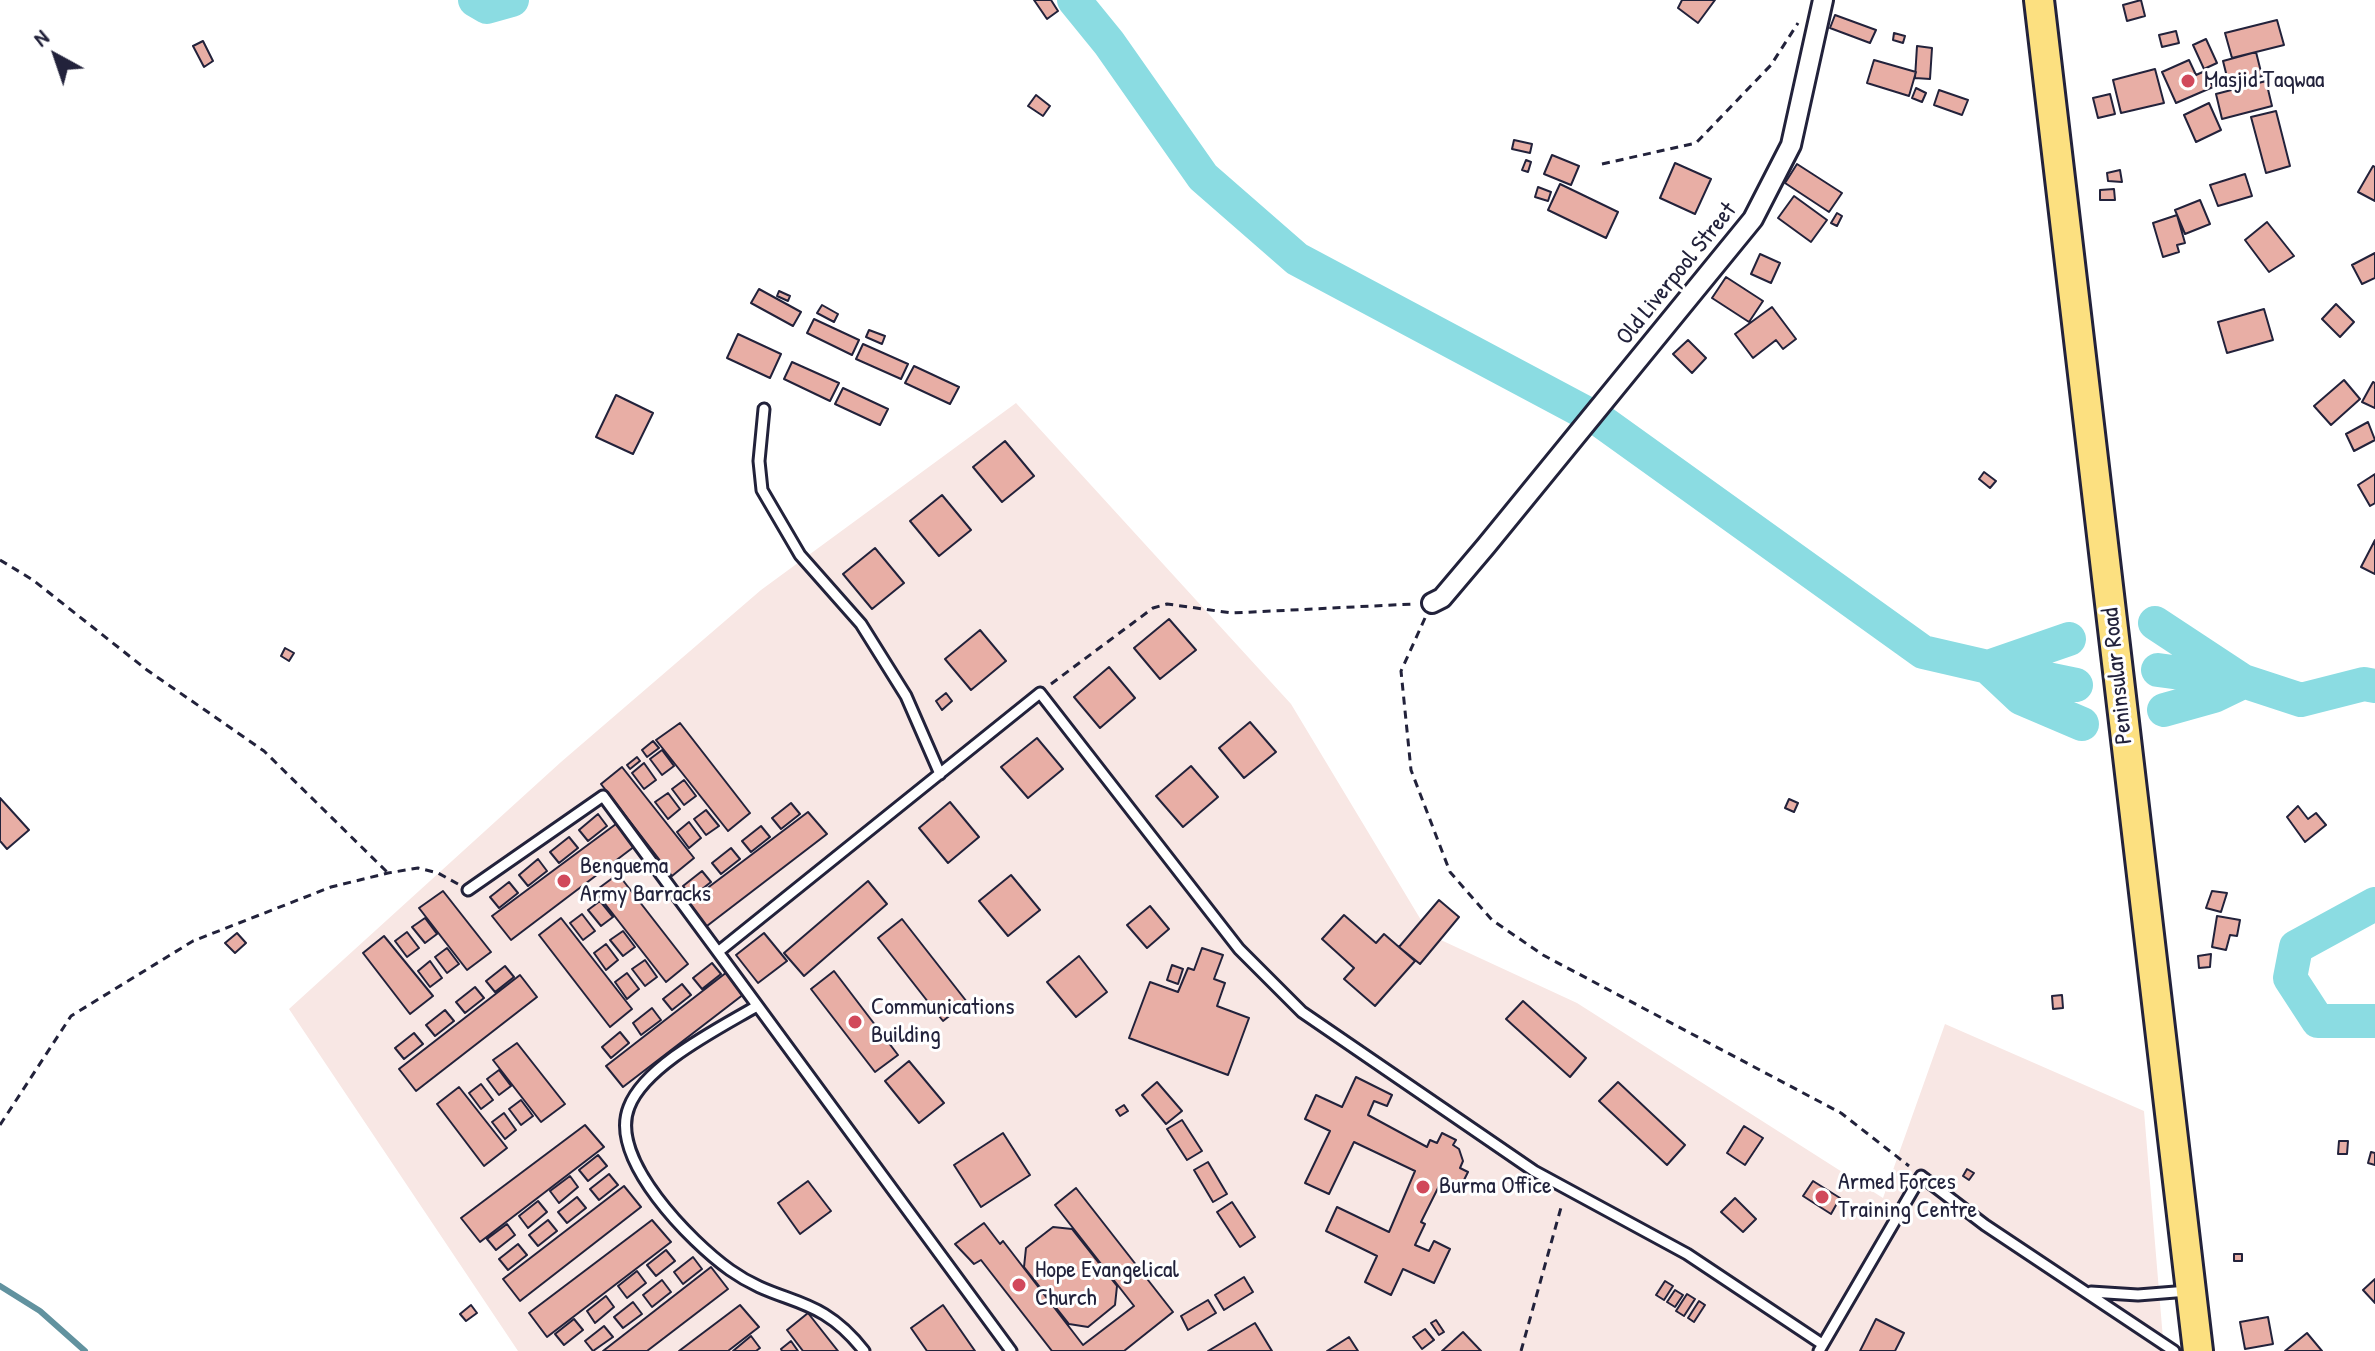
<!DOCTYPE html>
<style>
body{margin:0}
#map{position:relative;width:2375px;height:1351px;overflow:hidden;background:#fff;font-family:"Patrick Hand",sans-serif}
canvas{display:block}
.north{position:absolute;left:16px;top:16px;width:80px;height:80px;-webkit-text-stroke:6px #fff;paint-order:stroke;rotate:320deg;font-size:22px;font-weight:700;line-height:32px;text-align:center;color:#22223b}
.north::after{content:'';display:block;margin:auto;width:28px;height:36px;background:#22223b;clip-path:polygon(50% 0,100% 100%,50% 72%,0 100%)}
</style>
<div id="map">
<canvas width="2375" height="1351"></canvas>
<div class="north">N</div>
</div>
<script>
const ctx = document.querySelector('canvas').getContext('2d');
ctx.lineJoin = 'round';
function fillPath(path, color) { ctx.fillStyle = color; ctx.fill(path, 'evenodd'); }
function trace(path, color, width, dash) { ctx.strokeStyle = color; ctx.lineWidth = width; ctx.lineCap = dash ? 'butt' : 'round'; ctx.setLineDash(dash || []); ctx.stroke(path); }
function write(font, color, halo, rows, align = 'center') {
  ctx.font = font + ' "Patrick Hand",sans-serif'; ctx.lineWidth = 6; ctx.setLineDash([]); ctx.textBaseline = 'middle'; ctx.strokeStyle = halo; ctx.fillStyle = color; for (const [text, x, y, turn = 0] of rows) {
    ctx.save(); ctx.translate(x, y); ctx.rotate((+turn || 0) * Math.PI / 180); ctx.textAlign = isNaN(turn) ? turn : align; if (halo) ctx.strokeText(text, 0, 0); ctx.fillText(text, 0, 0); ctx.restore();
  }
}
fillPath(new Path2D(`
 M1016,403L1291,704L1430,935L1577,1003L1883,1198L1945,1024L2144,1111L2164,1351H518L289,1009L561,762L761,590Z`), '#f8e7e4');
trace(new Path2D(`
 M0,1286L40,1311L85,1351`), '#61929f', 6);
trace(new Path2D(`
 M475,0L487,7L512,0
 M1074,0L1109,43L1203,177L1297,259L1601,421L1923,652L1988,667L2069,639
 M2155,623L2243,681L2301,700L2364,684L2375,686
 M1988,667L2021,698L2082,724
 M1989,667L2076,685
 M2158,670L2233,680
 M2164,710L2214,696L2243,682
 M2375,904L2296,947L2290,978L2318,1021H2375`), '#8bdce2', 34);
const building = new Path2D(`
 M1034,0H1051L1058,11L1047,19Z
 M1682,0H1715L1698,23L1678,8Z
 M2141,0L2145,16L2127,21L2123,5Z
 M1835,15L1876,30L1870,43L1830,28Z
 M2277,20L2284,45L2232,58L2225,33Z
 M2176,31L2179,43L2162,47L2159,35Z
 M1894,33L1905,36L1903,43L1893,40Z
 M2206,39L2217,63L2204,69L2193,45Z
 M203,41L213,61L204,67L193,46Z
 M1917,46L1932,48L1930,79L1915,78Z
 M2256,52L2262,76L2229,85L2223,61Z
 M1874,60L1916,72L1909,96L1867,83Z
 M2189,60L2196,75L2205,71L2213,87L2176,103L2162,72Z
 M2155,69L2164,103L2121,113L2113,80Z
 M2266,81L2272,106L2222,119L2216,94Z
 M1916,88L1926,93L1922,102L1912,98Z
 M1939,90L1968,100L1962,115L1934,105Z
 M2110,94L2115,114L2098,118L2093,98Z
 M1036,95L1050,106L1043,116L1028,106Z
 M2209,103L2221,130L2196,142L2184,115Z
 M2276,111L2290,166L2266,173L2251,117Z
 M1514,140L1532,144L1530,153L1512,149Z
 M1552,155L1579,166L1571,185L1544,174Z
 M1526,160L1531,162L1528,172L1522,170Z
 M1675,163L1711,179L1695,214L1660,198Z
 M1797,164L1842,193L1829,212L1785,183Z
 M2373,166L2375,167V201L2358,192Z
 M2120,170L2122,182L2108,181L2107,173Z
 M2245,174L2252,196L2218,206L2210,185Z
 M1560,184L1618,212L1606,238L1548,210Z
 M1538,187L1551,192L1548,201L1535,197Z
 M2114,189L2115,200H2100V190Z
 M1794,196L1827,220L1811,242L1778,218Z
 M2200,200L2210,224L2185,234L2175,210Z
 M1837,213L1842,216L1837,226L1831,223Z
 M2177,215L2185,243L2177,245L2179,252L2163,257L2153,223Z
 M2267,222L2294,256L2269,272L2245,240Z
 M2375,253V278L2362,284L2352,265Z
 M1760,254L1780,263L1771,283L1751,274Z
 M1726,277L1763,301L1749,322L1712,298Z
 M759,289L801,312L793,326L751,303Z
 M779,291L790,296L788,301L777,296Z
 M2336,304L2354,322L2340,337L2322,319Z
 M822,305L838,314L834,322L817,313Z
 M1772,307L1796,339L1783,349L1776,340L1753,358L1735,334Z
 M2264,309L2273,340L2227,353L2218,322Z
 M814,319L859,340L852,355L807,333Z
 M869,330L885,336L882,344L866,337Z
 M738,334L781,354L770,378L727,358Z
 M1688,340L1706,358L1692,373L1673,354Z
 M863,344L908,364L901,379L856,359Z
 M792,362L839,383L830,401L784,379Z
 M914,366L959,387L950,404L905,383Z
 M2344,380L2360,399L2331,425L2314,406Z
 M2373,382L2375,383V408L2362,402Z
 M843,388L888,409L880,425L835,404Z
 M616,395L653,413L633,454L596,437Z
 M2368,422L2375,440L2354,451L2346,434Z
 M1005,441L1034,476L1002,502L973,467Z
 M1984,472L1996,481L1990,488L1979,479Z
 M2375,474V503L2370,506L2358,485Z
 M942,495L971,530L939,556L910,521Z
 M2375,540V574L2361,567Z
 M875,548L904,583L872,609L843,574Z
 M1169,619L1196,650L1160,679L1134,648Z
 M980,630L1006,661L971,690L945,659Z
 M285,648L294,653L289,661L281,656Z
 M1109,667L1135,698L1100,728L1074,697Z
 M946,693L952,701L942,710L936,701Z
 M1250,722L1276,752L1244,778L1219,748Z
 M680,723L750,813L728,831L656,740Z
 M1037,738L1063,769L1028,798L1001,767Z
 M653,741L659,748L647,757L642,750Z
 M662,750L674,766L662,775L650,759Z
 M637,757L640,761L630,769L627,765Z
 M644,763L656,780L644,789L632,773Z
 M1191,766L1218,797L1183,827L1156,796Z
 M622,767L694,858L672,876L601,784Z
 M684,780L696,796L684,805L672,789Z
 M668,793L680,809L668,819L655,802Z
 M0,798L29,830L7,849L0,841Z
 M1789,799L1798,803L1794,812L1785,808Z
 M950,802L979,837L948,863L919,828Z
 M791,803L800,814L781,829L772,818Z
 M2298,806L2308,819L2316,813L2326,825L2305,842L2287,817Z
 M706,810L719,826L706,835L694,819Z
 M808,812L827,834L703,929L685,905Z
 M598,814L607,826L588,841L579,830Z
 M689,822L701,838L689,848L677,832Z
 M616,824L635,846L511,940L492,916Z
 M761,826L770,837L751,852L742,841Z
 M569,837L578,848L559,863L550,852Z
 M731,848L740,859L721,874L712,863Z
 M538,859L547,871L528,886L519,875Z
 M702,871L711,882L692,897L683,886Z
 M618,874L688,964L666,982L595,891Z
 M1011,875L1040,910L1008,936L979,901Z
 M868,881L887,904L804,976L784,953Z
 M509,882L518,893L499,908L490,897Z
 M443,891L491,952L467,970L419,908Z
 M2212,891L2227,893L2221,912L2206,908Z
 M1439,900L1459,917L1420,964L1399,947Z
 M600,901L613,917L601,926L588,910Z
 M1150,906L1169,929L1147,948L1127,925Z
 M582,914L595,931L583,940L570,923Z
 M1344,915L1376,943L1384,934L1415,961L1375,1006L1344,979L1354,968L1322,939Z
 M2217,916L2240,920L2237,936L2230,935L2226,950L2212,947Z
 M425,918L437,934L425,943L412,927Z
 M561,918L632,1009L610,1027L539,935Z
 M902,919L967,1002L943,1021L878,938Z
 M623,931L635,947L623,956L610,940Z
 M407,932L419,948L407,957L395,941Z
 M237,933L246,943L235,953L225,943Z
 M764,933L787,961L758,983L736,955Z
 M384,936L433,996L410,1014L363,953Z
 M606,944L618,960L606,970L594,953Z
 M447,948L459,964L447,973L435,957Z
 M1202,948L1223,955L1214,979L1225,983L1217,1006L1249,1018L1228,1075L1129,1038L1150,982L1178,992L1188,968L1194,970Z
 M2211,954L2210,967L2199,968L2198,956Z
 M1079,956L1107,992L1076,1017L1047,982Z
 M645,960L657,977L645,986L632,969Z
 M430,961L442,978L430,987L418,971Z
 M712,963L721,974L702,989L693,978Z
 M1172,965L1183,969L1178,984L1167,980Z
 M505,966L514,977L495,992L486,981Z
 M834,971L898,1055L875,1072L811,989Z
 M727,972L744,994L623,1087L606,1066Z
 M627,973L639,989L627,999L615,982Z
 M520,975L537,997L416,1091L399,1069Z
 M682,984L691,995L672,1010L663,999Z
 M475,987L484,998L465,1013L456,1002Z
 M2062,995L2063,1008L2053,1009L2052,996Z
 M1523,1001L1586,1058L1570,1077L1506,1019Z
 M652,1008L661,1020L641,1035L633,1023Z
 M445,1010L454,1021L435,1036L426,1025Z
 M620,1032L629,1043L611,1058L602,1047Z
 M414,1033L423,1044L404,1059L395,1048Z
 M517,1043L565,1104L541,1122L493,1060Z
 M909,1061L944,1103L919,1123L885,1081Z
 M499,1070L511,1086L499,1095L487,1079Z
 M1356,1077L1392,1095L1387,1106L1374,1101L1368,1115L1427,1147L1430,1140L1437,1143L1442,1133L1456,1140L1453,1145L1459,1149L1463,1161L1460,1168L1468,1172L1461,1186L1453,1182L1449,1191L1439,1186L1421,1222L1425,1224L1415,1245L1429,1251L1434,1241L1450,1249L1434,1283L1403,1269L1391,1295L1365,1282L1377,1256L1326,1231L1337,1207L1389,1232L1415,1171L1354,1142L1329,1194L1305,1183L1330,1131L1305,1119L1316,1095L1342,1107Z
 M1157,1082L1182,1111L1166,1124L1142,1095Z
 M1618,1082L1685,1145L1667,1165L1599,1101Z
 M481,1084L493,1100L481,1109L469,1093Z
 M459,1087L507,1148L484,1166L437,1104Z
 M521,1100L533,1116L521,1125L509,1109Z
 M1124,1105L1128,1111L1120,1116L1116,1110Z
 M504,1113L516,1130L505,1139L492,1122Z
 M1182,1120L1202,1151L1187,1160L1167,1129Z
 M585,1125L604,1147L480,1242L461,1218Z
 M1744,1126L1763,1138L1745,1165L1727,1153Z
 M1003,1133L1030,1175L981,1207L954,1165Z
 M2339,1141H2348L2347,1154H2338Z
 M2371,1152L2375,1153V1165L2368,1163Z
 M598,1155L607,1166L588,1181L579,1170Z
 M1208,1162L1227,1194L1213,1202L1194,1170Z
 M1967,1169L1974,1173L1969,1180L1963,1176Z
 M609,1174L618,1185L599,1200L590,1189Z
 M570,1176L578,1187L559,1203L550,1191Z
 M808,1181L831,1211L800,1234L778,1203Z
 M1813,1181L1840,1198L1831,1214L1803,1196Z
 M624,1186L641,1207L520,1301L503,1279Z
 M1076,1188L1173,1312L1124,1351H1052L981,1260L974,1264L955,1244L984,1223L1000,1244L1003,1241L1083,1345L1134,1306L1055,1205Z
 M577,1197L586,1208L567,1223L558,1212Z
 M1735,1198L1756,1219L1743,1232L1721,1212Z
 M538,1201L547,1212L528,1228L519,1216Z
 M1232,1202L1255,1237L1240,1247L1217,1212Z
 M548,1220L557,1231L538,1246L529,1235Z
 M652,1220L671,1242L547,1337L529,1313Z
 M507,1224L515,1235L496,1250L487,1239Z
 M1053,1227L1072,1229L1117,1286L1115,1305L1088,1327L1069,1324L1024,1267L1026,1248Z
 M518,1244L527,1255L508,1270L499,1259Z
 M666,1250L675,1261L656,1276L647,1265Z
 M2234,1254H2242V1261H2234Z
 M693,1257L702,1269L683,1284L674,1272Z
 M711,1267L728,1289L647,1351H603Z
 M637,1271L646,1283L627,1298L618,1286Z
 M1244,1277L1253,1292L1224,1310L1215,1295Z
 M2375,1279V1303L2363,1290Z
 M662,1280L671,1292L652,1307L643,1295Z
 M1665,1281L1673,1286L1664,1300L1656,1295Z
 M1675,1290L1683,1295L1675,1307L1667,1302Z
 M1687,1294L1695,1299L1684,1316L1676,1311Z
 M606,1296L614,1307L595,1323L587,1311Z
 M1208,1300L1216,1313L1188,1330L1181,1316Z
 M1699,1301L1705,1305L1694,1322L1688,1318Z
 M633,1302L642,1314L623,1328L614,1317Z
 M471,1305L477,1313L466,1321L460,1314Z
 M740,1305L759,1327L728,1351H679Z
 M943,1305L975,1351H927L911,1328Z
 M808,1313L838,1351H803L787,1330Z
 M2268,1317L2273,1344L2245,1349L2240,1322Z
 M574,1319L583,1330L564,1345L555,1334Z
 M1876,1319L1904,1333L1895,1351H1860Z
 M1436,1320L1444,1332L1439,1335L1431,1323Z
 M1255,1323L1272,1351H1208Z
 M604,1326L613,1337L593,1351L585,1341Z
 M1425,1329L1434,1340L1422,1349L1413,1337Z
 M1463,1332L1481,1351H1442Z
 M2307,1333L2322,1351H2285Z
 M751,1336L760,1348L756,1351H733Z
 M1349,1337L1358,1351H1327Z
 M791,1341L798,1351H782L781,1349Z`);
fillPath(building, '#e8aea5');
trace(building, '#22223b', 2);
const service = new Path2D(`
 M764,409L759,461L762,490L800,555L861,624L906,696L940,774
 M468,890L603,796L718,952
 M757,1006C720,1028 645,1065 629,1107C608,1159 691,1242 730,1270C782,1307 818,1292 864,1351
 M2091,1292L2138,1295L2188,1291
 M1011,1351L718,952L1040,693L1239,949L1302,1012L1534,1171L1687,1254L1822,1344
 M1819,1351L1921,1176L1985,1225L2174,1351`);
const minor = new Path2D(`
 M1432,603L1442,598L1486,546L1753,219L1791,145L1823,0`);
const primary = new Path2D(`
 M2039,0L2198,1351`);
trace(service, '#22223b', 15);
trace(minor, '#22223b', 24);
trace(primary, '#22223b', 34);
trace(new Path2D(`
 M1602,164L1696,143L1771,65L1798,23
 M0,560L33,580L147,670L264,751L388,873
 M1425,618L1401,671L1411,770L1450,872L1492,920L1543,955L1841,1113L1909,1166
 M1051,684L1153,608L1167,604L1232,613L1413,604
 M0,1125L71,1016L193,941L331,887L388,873L418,868L438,873L458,884
 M1521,1351L1562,1204`), '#22223b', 3, [8, 6]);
trace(service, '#fff', 9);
trace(minor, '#fff', 18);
trace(primary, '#fce080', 28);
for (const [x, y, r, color] of [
 [2188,81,8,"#d1495b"],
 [564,881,8,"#d1495b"],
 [855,1022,8,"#d1495b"],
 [1423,1187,8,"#d1495b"],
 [1822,1197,8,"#d1495b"],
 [1019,1285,8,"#d1495b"]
]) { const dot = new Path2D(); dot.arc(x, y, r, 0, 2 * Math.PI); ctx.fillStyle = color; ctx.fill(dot); trace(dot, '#fff', 3); }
write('24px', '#22223b', '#fff', [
 ["Masjid Taqwaa",2204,81],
 ["Benguema",580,867],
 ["Army Barracks",580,895],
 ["Communications",871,1008],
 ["Building",871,1036],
 ["Armed Forces",1838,1183],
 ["Training Centre",1838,1211],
 ["Burma Office",1439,1187],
 ["Hope Evangelical",1035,1271],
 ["Church",1035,1299]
], 'left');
write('24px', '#22223b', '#fff', [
 ["Old Liverpool Street",1677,274,-51],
 ["Peninsular Road",2118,676,-96]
]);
</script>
